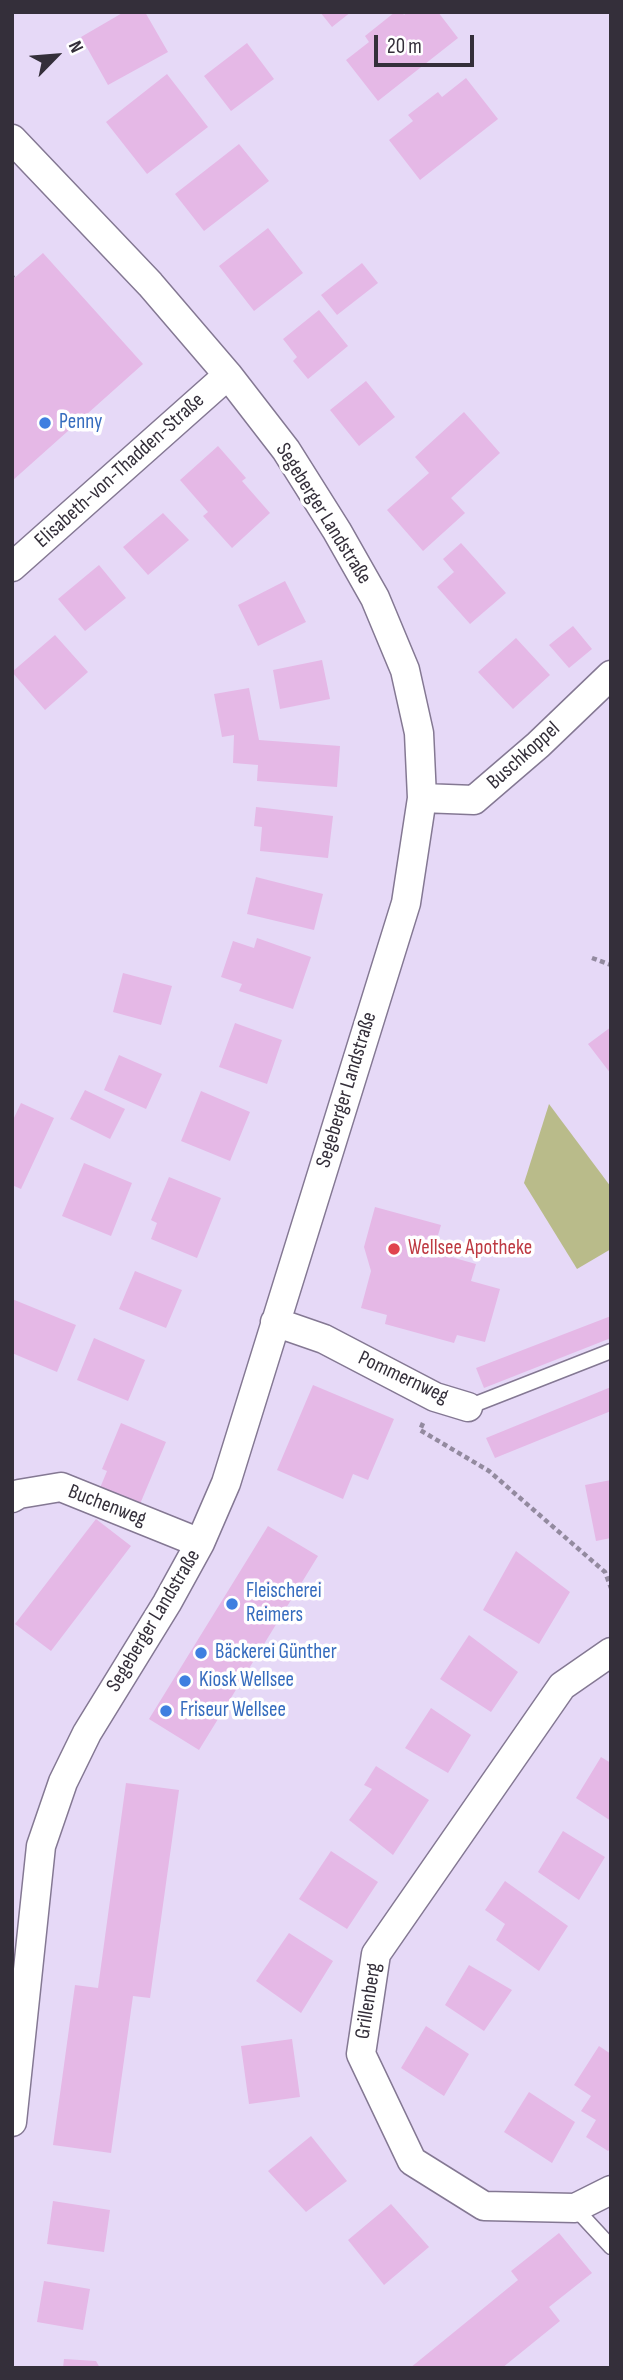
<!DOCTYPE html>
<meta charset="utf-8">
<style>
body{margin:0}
#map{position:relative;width:623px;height:2380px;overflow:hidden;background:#e6d9f7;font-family:"Sofia Sans Condensed",sans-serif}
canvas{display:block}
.frame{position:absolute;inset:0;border:14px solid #342f3a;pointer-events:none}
.north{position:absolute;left:21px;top:21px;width:70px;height:70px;-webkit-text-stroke:5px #fff;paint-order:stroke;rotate:65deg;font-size:19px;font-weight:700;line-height:28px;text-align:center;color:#342f3a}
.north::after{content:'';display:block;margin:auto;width:24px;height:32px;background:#342f3a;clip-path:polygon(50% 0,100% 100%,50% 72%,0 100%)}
.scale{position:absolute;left:374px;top:35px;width:100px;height:32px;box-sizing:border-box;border:4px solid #342f3a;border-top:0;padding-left:9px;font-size:21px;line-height:24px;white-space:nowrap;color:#342f3a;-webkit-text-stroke:5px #fff;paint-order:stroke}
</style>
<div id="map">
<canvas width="623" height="2380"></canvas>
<div class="frame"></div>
<div class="north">N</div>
<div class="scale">20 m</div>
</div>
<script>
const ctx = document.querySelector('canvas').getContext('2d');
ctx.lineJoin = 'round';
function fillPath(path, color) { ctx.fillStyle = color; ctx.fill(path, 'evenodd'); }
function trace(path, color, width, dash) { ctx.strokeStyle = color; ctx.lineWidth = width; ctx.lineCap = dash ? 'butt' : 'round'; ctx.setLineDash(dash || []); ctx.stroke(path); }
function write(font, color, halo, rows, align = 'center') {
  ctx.font = font + ' "Sofia Sans Condensed",sans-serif'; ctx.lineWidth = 7; ctx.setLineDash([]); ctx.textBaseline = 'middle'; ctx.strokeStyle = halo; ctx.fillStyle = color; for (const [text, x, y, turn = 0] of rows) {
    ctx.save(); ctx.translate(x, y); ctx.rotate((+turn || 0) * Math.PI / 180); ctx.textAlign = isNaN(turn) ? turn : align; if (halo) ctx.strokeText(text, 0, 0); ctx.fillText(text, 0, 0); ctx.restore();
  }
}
fillPath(new Path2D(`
 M549,1104L611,1187V1249L577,1269L524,1183Z`), '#b9bb8a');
fillPath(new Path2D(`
 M124,12H145L168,52L108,85L81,37Z
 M320,12H351L332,27Z
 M395,12H402L404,15L407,12H438L458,38L378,101L346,60L369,42L365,36Z
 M247,43L274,79L231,111L204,76Z
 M167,74L208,127L147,174L106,122Z
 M466,78L498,119L420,180L389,140L413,121L408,115L438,92L442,97Z
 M239,144L269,181L204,231L175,194Z
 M268,228L303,273L254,311L219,266Z
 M43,253L143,364L12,481V280Z
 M362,263L378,283L337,315L321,295Z
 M319,310L348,346L308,379L293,361L297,357L283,339Z
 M366,381L395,417L359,446L330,410Z
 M464,412L500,453L451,498L465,513L423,551L387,510L429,473L415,457Z
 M218,446L246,478L242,481L270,513L232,548L203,516L208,512L180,480Z
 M163,513L189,540L148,575L123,547Z
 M461,543L506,593L470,624L437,587L454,572L443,559Z
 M99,565L126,598L85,631L58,599Z
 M285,581L306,622L258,646L238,605Z
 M573,626L592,649L569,668L549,645Z
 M55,635L88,672L45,710L12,672Z
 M516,638L550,675L513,709L478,672Z
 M322,660L330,699L280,709L273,670Z
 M249,688L259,740L340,746L337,787L257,781L258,765L233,763L234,735L222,737L214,694Z
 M256,807L333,816L328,858L260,851L262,827L254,826Z
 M256,877L323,894L314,930L247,914Z
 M257,938L311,957L293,1009L239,991L242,984L221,977L233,941L254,948Z
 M123,973L172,986L161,1025L113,1012Z
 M235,1023L282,1040L267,1084L219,1067Z
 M611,1027V1074L588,1044Z
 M119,1055L162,1074L146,1109L104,1090Z
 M85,1090L125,1109L110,1139L70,1119Z
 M201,1091L250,1112L230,1161L181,1141Z
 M21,1103L54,1118L21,1189L12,1185V1122Z
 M84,1163L132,1183L111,1236L62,1216Z
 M169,1177L221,1198L197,1258L151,1239L157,1223L151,1220Z
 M375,1207L441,1225L433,1252L476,1264L471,1281L500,1289L485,1342L457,1335L454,1343L385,1324L387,1315L361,1308L371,1271L364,1247Z
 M135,1271L182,1290L166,1328L119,1309Z
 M12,1299L76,1325L57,1372L12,1353Z
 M611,1316V1338L484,1388L476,1368Z
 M94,1338L145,1360L128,1401L77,1380Z
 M313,1385L394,1419L368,1480L353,1474L343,1499L277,1470Z
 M611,1387V1411L495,1458L486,1438Z
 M121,1423L166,1442L140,1504L100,1488L107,1471L102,1469Z
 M611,1480V1538L596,1541L585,1485Z
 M96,1519L131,1546L51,1651L15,1624Z
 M268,1526L318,1556L199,1750L149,1719Z
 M516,1551L570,1592L539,1644L483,1610Z
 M469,1635L518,1672L491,1712L440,1679Z
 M431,1708L471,1735L448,1773L405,1748Z
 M601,1757L611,1763V1821L576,1798Z
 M376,1766L429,1800L393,1855L349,1820L372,1789L364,1785Z
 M126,1783L179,1790L150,1998L133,1996L111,2153L53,2145L75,1985L98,1988Z
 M563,1831L605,1857L579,1900L538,1872Z
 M331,1851L378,1882L347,1929L299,1899Z
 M505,1881L568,1926L539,1971L496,1940L505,1924L485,1910Z
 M289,1933L333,1961L301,2013L256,1981Z
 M469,1965L512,1990L484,2031L445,2005Z
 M426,2026L469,2054L444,2096L401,2068Z
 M292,2039L300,2097L249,2104L241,2046Z
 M599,2046L611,2054V2148L608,2151L586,2137L596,2120L581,2111L591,2096L574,2085Z
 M529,2092L575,2122L552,2163L504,2132Z
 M311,2136L347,2181L306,2212L268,2171Z
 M53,2201L110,2210L104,2252L47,2244Z
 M391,2204L429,2247L384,2285L348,2240Z
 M559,2233L592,2273L549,2307L560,2321L502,2368H410L518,2280L511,2271Z
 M44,2281L90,2289L83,2330L37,2322Z
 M64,2359L96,2361L100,2368H63Z`), '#e5b8e6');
const lane = new Path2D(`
 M468,1407L611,1351
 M575,2208L611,2247`);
const street = new Path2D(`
 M12,139L150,284L228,375L286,450L337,531L375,598L405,670L419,733L422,798L406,903L226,1483L200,1543L167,1603L87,1733L63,1782L41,1846L12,2122
 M12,567L228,375
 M422,798L474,800L538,745L611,675
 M275,1322L324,1339L435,1397L468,1407
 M12,1498L19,1494L61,1487L200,1543
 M611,1652L562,1686L376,1954L361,2054L412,2161L484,2206L575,2208L611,2190`);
trace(lane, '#847893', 17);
trace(street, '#847893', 31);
trace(new Path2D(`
 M12,277L14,278
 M592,958L611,965
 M423,1423L420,1430L489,1471L605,1572L611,1588`), '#938a9f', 4.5, [5, 3.5]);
trace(lane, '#fff', 14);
trace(street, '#fff', 28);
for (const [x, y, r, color] of [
 [45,423,7,"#3f7fe0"],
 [394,1249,7,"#e0444e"],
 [232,1604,7,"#3f7fe0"],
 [201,1653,7,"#3f7fe0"],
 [185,1681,7,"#3f7fe0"],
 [166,1711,7,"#3f7fe0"]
]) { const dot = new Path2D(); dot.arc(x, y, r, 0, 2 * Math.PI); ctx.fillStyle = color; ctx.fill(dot); trace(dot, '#fff', 2.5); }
write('21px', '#366cbe', '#fff', [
 ["Penny",59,423],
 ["Fleischerei",246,1592],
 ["Reimers",246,1616],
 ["Bäckerei Günther",215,1653],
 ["Kiosk Wellsee",199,1681],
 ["Friseur Wellsee",180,1711]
], 'left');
write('21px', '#342f3a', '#fff', [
 ["Elisabeth-von-Thadden-Straße",120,471,-42],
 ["Segeberger Landstraße",323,514,58],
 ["Buschkoppel",524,756,-42],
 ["Segeberger Landstraße",347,1090,-73],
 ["Pommernweg",403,1378,25],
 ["Buchenweg",107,1506,21],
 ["Segeberger Landstraße",154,1621,-59],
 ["Grillenberg",369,2001,-81]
]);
write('21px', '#be3a42', '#fff', [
 ["Wellsee Apotheke",408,1249]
], 'left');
</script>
